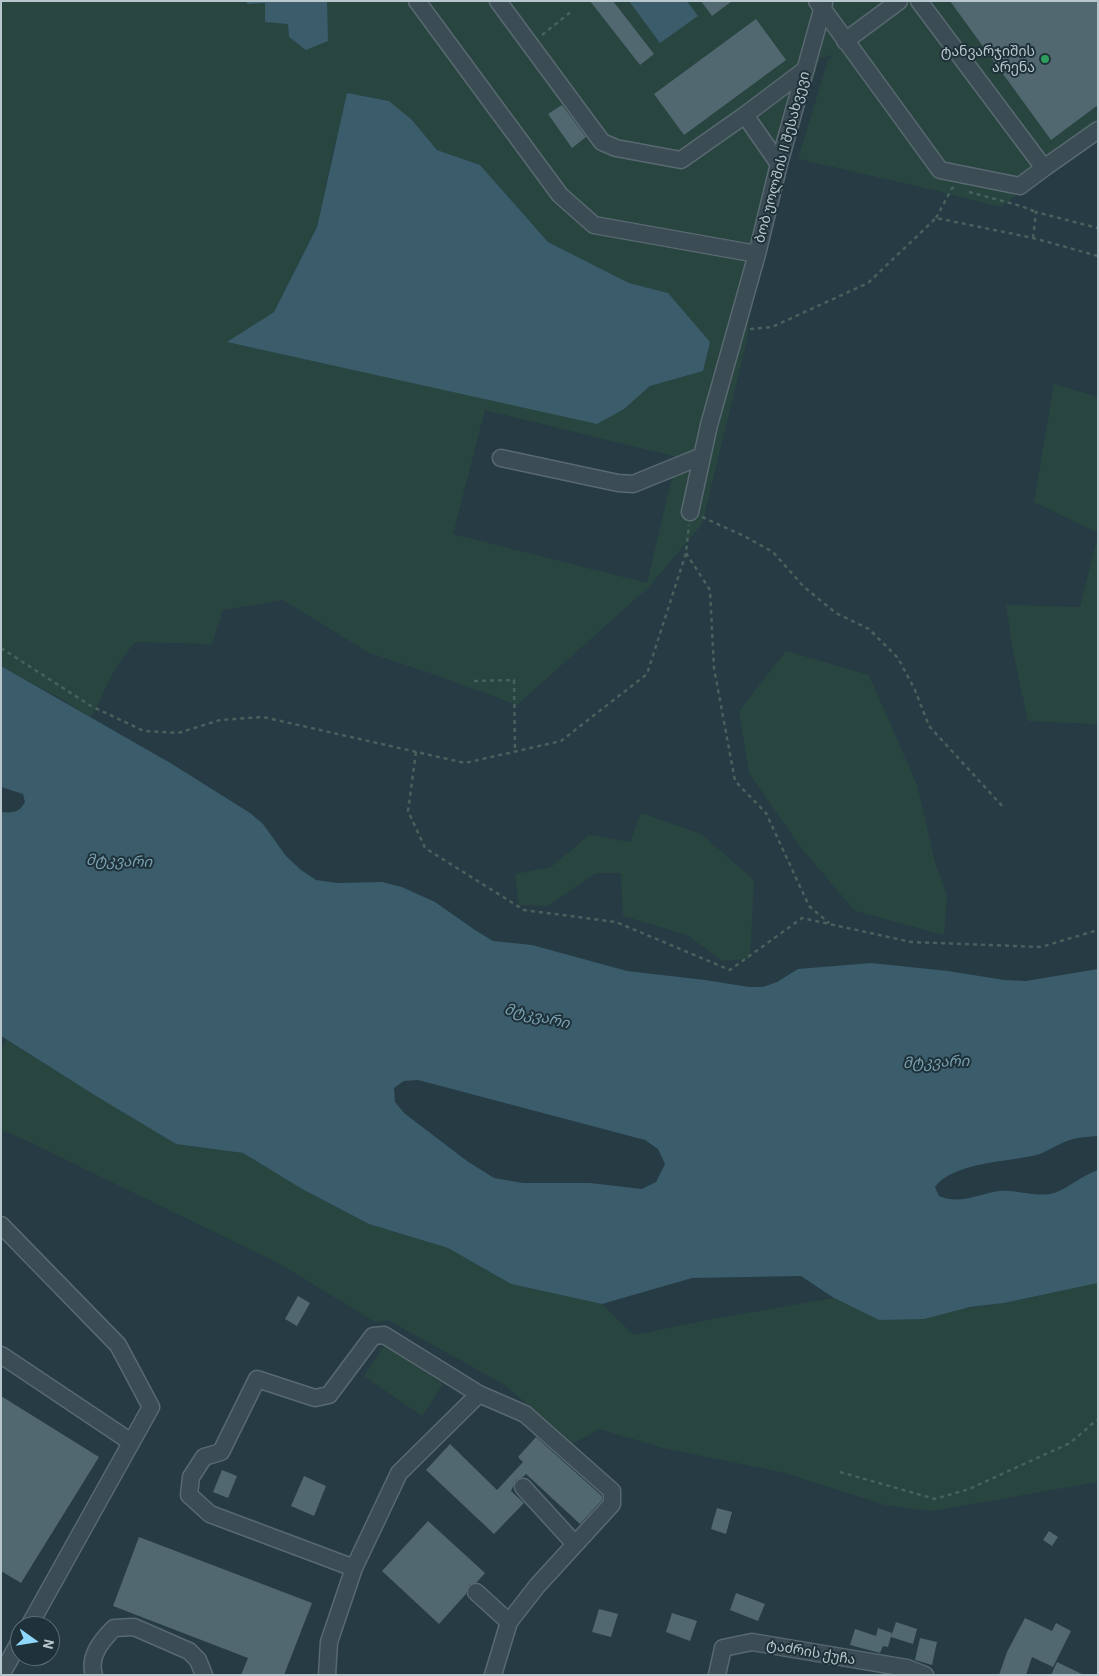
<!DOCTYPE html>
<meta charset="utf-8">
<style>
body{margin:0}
#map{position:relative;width:1099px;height:1676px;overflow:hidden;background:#263b44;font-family:Barlow,sans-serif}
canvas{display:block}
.frame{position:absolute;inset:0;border:2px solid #b8c6cd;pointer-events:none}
.north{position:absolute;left:10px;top:1616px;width:50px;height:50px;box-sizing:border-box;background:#1f3139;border:1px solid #5c6d74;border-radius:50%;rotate:103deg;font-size:14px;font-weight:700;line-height:20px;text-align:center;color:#b8c6cd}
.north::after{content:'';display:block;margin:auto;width:18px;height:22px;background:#8fd7fb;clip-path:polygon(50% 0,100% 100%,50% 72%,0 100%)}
</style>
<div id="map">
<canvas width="1099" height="1676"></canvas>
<div class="frame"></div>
<div class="north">N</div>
</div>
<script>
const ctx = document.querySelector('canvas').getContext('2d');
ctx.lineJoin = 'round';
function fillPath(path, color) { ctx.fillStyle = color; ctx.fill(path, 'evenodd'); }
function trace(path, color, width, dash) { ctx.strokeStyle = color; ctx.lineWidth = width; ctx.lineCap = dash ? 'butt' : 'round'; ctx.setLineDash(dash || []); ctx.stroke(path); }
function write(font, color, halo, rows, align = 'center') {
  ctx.font = font + ' Barlow,"Noto Sans Georgian",sans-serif'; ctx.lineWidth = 4; ctx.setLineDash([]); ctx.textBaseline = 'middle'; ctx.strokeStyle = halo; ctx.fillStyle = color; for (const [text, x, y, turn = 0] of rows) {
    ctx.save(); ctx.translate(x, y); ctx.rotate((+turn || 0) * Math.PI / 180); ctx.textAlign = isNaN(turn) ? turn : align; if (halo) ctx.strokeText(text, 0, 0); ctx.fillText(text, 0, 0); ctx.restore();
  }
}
fillPath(new Path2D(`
 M1,1H1098V132L1001,207L934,190L798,159L828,60L833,56L832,55L820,58L780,185L750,262L748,336L702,524L649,587L517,705L433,674L369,653L283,600L223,610L212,644L135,642L116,667L91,718L65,701L1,666ZM412,120L437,150L480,165L548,242L629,283L668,293L703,371L650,386L624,409L228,342L274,312L317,227L335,142ZM485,410L677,457L647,583L453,534Z
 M1054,384L1098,397V533L1034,502Z
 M1098,535V724L1028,721L1013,651L1006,605L1080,607Z
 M786,651L869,675L917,785L935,862L947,896L944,935L855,911L801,848L749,773L739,711Z
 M641,813L701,834L754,880L751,943L749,959L722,961L687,935L623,916L621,873H596L548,906L519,905L515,874L551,867L589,835L630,842Z
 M6,1040L176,1144L243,1153L302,1189L369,1224L448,1248L511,1284L602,1304L634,1335L712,1319L834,1298L879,1320L1004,1303L1098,1283V1482L932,1511L885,1505L785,1473L663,1448L599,1429L573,1444L505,1385L388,1320L375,1322L278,1263L23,1139L1,1130V1050Z
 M385,1345L443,1384L422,1416L364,1376Z`), '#284540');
fillPath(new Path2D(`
 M247,1H327L328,41L306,50L289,37L288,24L265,22V3L247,4Z
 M629,1H687L698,16L660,43Z
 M347,93L389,101L412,120L437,150L480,165L548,242L629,283L668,293L710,342L703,371L650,386L624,409L597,424L227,342L274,312L317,227Z
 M1,666L172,764L250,813L263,824L286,856L301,870L316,880L338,883L382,882L402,887L435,902L475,930L493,941L532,945L627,971L705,980L749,987H763L777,982L798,969L871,963L948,971L1004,980L1026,981L1098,969V1136C1088,1137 1076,1137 1067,1141C1056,1145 1044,1154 1032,1156C1005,1162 952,1163 935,1187L939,1196C960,1205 978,1194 999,1191C1017,1189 1039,1199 1057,1192C1071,1186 1083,1175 1098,1170V1283L1004,1303L970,1307L924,1319L879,1320L834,1298L801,1276L692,1278L602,1304L511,1284L448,1248L369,1224L302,1189L243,1153L176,1144L96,1096L1,1036V812C13,813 19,813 25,802L23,794L1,787ZM418,1080L645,1140L658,1149L665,1164L656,1182L642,1189L590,1183H523L494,1178L467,1161L404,1113L395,1102L394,1088L404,1081Z`), '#3a5c6b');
fillPath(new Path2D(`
 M590,1H613L654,54L640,65Z
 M701,1H732L712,16Z
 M950,1H1098V105L1051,140Z
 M756,19L786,60L684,135L654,94Z
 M562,105L586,137L572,148L548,114Z
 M298,1296L310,1303L297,1326L285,1319Z
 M1,1396L99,1457L21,1583L1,1571Z
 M536,1437L602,1496V1500L580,1524L526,1474L523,1477L516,1480L511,1491L524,1503L494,1534L426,1470L450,1444L497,1490L523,1462L518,1457Z
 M222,1470L237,1476L228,1498L213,1492Z
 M304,1476L326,1486L314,1516L291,1506Z
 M717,1508L732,1512L726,1534L711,1529Z
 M428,1521L485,1573L477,1582L469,1585L466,1594L439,1624L382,1571Z
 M1049,1531L1058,1537L1052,1546L1043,1540Z
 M139,1537L312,1603L284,1675H241L248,1658L113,1606Z
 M736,1593L765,1604L758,1621L730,1610Z
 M599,1609L618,1614L611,1637L592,1632Z
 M672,1613L697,1621L690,1641L666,1632Z
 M1025,1618L1052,1631L1056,1623L1071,1631L1053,1667L1032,1657L1026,1675H999L1007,1652Z
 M896,1622L917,1629L913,1644L891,1637Z
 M878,1628L892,1633L888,1647L883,1646L880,1653L850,1645L855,1629L876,1636Z
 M920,1638L937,1642L932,1665L915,1660Z
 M1057,1662L1084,1675H1051Z`), '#526871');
const minor = new Path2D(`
 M417,1L560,195L594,225L757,254
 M498,1L602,142L616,148L681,160L745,115L779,164
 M817,1L940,170L1020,186L1044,168L919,1
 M845,41L899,1
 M745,115L806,69
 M1044,168L1098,130
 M501,458L618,483L633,484L702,456
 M690,512L709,425L757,254L779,164L824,3
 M1,1225L118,1345L151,1407L29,1626
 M1,1355L131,1442
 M523,1487L575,1544
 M354,1568L210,1514L189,1495L191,1477L204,1457L221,1452L257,1379L315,1398L329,1395L373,1336L384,1335L479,1394L525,1414L612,1491V1504L537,1586L509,1622L493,1675
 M476,1592L509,1622
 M1,1675L20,1641
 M94,1675C88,1657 101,1641 114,1628L134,1627L189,1651L198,1660L204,1675
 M327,1675L329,1642L354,1568L399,1473L479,1394
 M717,1675L723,1648L752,1642L907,1668L925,1675`);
trace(minor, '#596971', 19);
trace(new Path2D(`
 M542,35L572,11
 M969,192L1021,206L1036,212
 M936,218L952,188H954
 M1033,238L1036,212L1098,228
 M750,329L772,327L868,283L936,218L1033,238L1098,256
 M702,517L744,536L773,552L804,587L836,613L869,629L898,658L915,690L929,726L1004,808
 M686,553L710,590L714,668L735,781L766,813L809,906L829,923
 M1,648L91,706L144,731L178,733L220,720L263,717L465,763L561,741L647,674L686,553L689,525
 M474,681L514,680L515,752
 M416,752L408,811L425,848L524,910L616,922L730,970L802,918L911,942L1041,947L1098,930
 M840,1472L935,1499L969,1489L1070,1443L1098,1419`), '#47615c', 2.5, [4, 4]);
trace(minor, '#3b4c54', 16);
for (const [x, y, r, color] of [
 [1045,59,5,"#2e9e5b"]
]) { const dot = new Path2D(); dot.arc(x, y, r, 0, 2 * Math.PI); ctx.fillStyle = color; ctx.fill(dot); trace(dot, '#1f3139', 2); }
write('14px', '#b8c6cd', '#1f3139', [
 ["ტანვარჯიშის",1035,51],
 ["არენა",1035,67]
], 'right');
write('14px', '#b8c6cd', '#1f3139', [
 ["ბობ უოლშის II შესახვევი",782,157,-75],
 ["ტაძრის ქუჩა",811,1652,10]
]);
write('italic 15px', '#78a0b1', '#1f3139', [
 ["მტკვარი",119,861,2],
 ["მტკვარი",537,1016,13],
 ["მტკვარი",936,1062,-2]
]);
</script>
